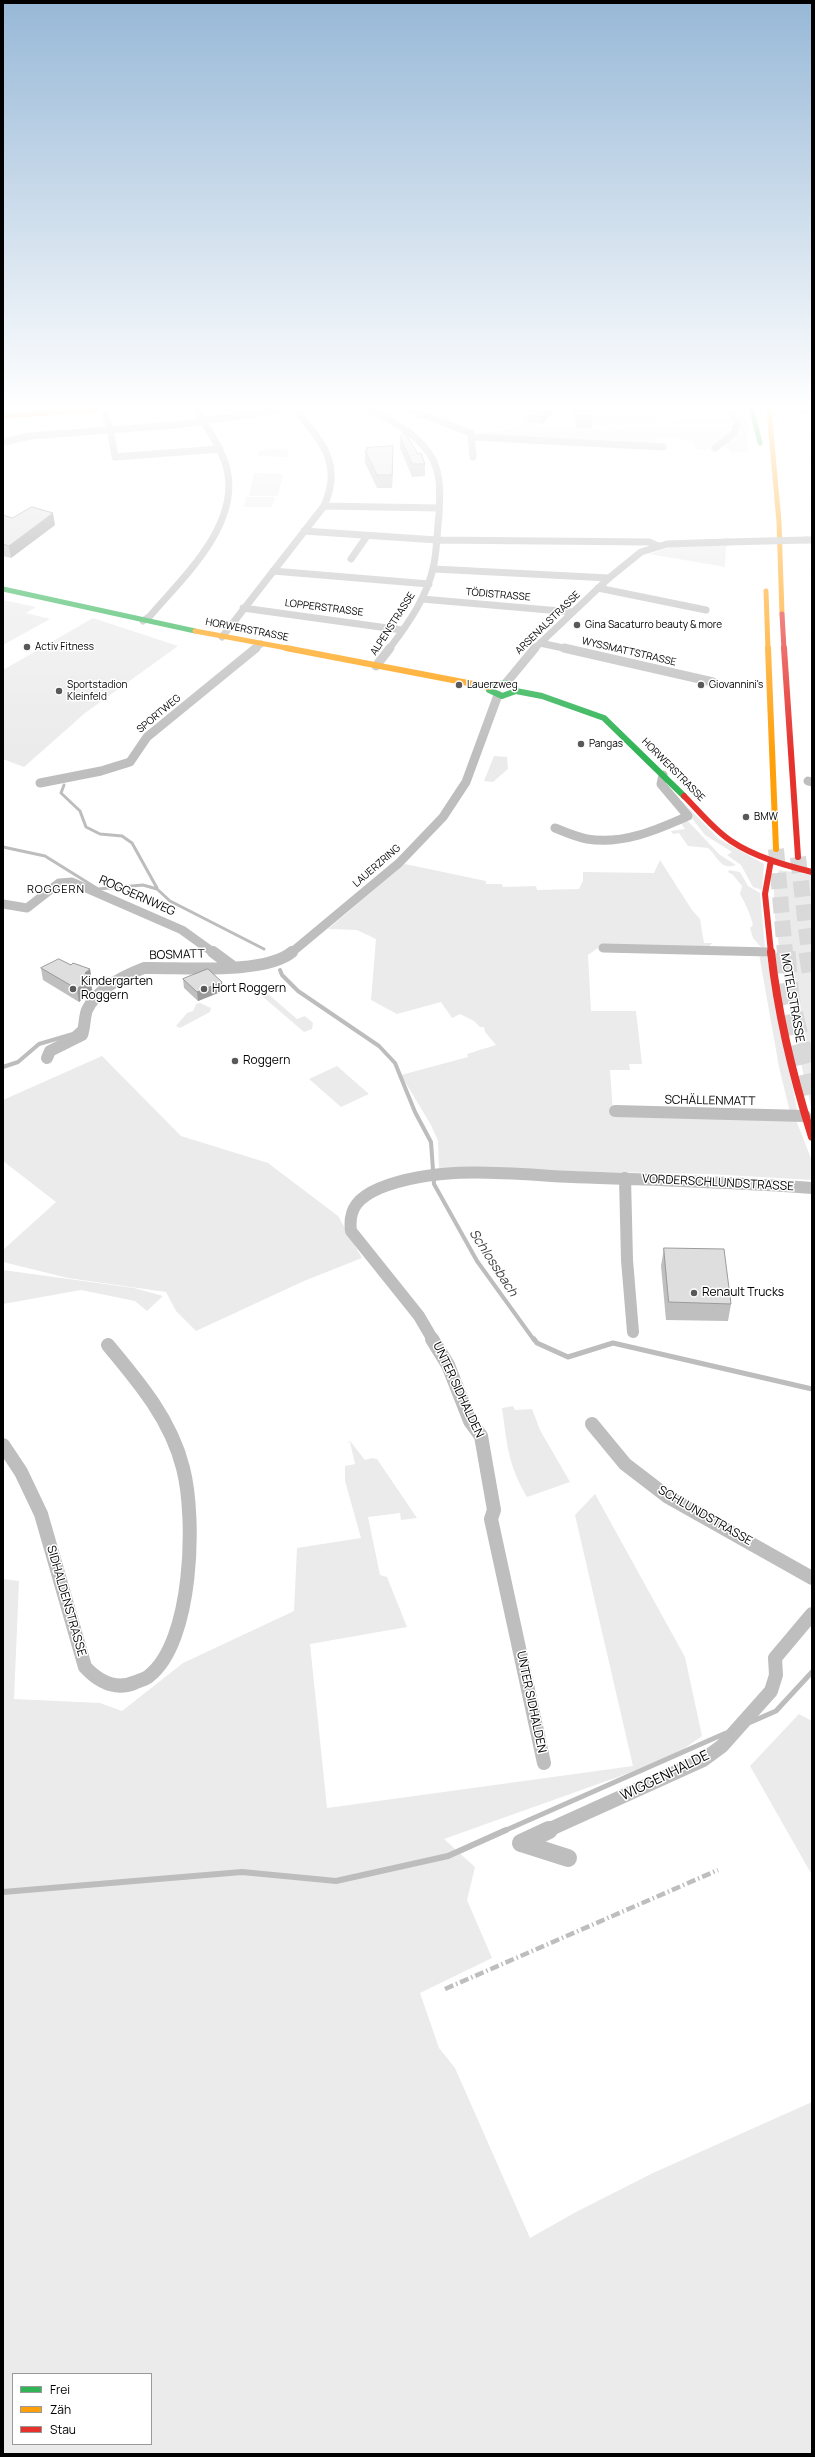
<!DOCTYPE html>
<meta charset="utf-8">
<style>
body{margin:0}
#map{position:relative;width:815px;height:2457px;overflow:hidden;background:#fff;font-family:Manrope,sans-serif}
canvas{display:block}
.frame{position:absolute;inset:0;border:4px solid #000;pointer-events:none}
.legend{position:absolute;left:12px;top:2373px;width:140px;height:72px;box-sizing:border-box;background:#fff;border:1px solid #999;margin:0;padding:5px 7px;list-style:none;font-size:12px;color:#000}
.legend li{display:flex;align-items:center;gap:8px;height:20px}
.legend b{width:20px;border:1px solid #999}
</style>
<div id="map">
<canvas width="815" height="2457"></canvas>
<div class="frame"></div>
<ul class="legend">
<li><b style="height:5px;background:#30b455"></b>Frei</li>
<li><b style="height:5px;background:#ff9f0a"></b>Zäh</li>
<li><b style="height:5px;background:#e5322d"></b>Stau</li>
</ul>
</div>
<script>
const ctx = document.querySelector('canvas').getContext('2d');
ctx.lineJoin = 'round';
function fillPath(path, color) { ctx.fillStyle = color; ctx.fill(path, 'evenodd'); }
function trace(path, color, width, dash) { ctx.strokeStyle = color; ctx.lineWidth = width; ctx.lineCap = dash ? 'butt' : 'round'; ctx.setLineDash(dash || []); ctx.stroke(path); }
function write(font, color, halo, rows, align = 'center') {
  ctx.font = font + ' Manrope,sans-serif'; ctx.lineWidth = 3; ctx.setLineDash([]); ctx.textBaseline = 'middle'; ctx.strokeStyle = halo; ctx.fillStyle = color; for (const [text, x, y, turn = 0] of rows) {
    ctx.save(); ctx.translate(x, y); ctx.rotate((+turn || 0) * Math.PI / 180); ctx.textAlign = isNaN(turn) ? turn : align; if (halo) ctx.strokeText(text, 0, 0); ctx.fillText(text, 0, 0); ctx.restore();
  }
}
fillPath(new Path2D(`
 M531,410H538L526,422L536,424L538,429L731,427L726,434L705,451L696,449L693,443L673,437H656L657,446L474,434L511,430Z
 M589,410L652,411L658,425L594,426L590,417L595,415L594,412Z
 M733,410H745L748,452H730L731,450L723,447L740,428V420Z
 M728,419H730L731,424H674L668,421H729Z
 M289,448L287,457L258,456V452L262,450Z
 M254,473L283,474L278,496H249Z
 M246,497H275L272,507H244Z
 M726,545L725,567L649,554L674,546Z
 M3,600L36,607L26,613L50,619L3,645Z
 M93,618L178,646L85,713L24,767L3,759V670Z
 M494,756L507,757L508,769L493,782L484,781Z
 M666,785L719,839L764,864L762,890L753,887L741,865L727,855L732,852L705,835Z
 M686,819L720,855L736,865C720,871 717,855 708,848L688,846L679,833L673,834L671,831L685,829L680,822Z
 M660,860L692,910L700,919L704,943H712L709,947L602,945L588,955L591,1011H636L642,1064H629L630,1070H610L613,1113L796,1120L812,1161V1180L709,1174L439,1169L438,1141L431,1125L401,1075L468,1057L467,1054L496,1045L485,1032L484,1027H480L474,1021L460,1014L452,1018L441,1002L397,1014L371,1000L376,939L357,930L328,929L405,864L486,881V884H502L503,887L536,886L537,890L579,889L583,881V872L654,873Z
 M729,870L740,872L748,886L760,893L765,947H761L753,938L750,928L753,925C750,913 746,905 740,894L742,886L733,875L728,872Z
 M779,870L812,875V1111C799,1054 785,997 778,939C775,916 770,892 779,870Z
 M759,954L767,957L797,1110L790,1112L779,1067Z
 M268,994L297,1019L305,1016L313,1023L312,1029L304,1032L262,996Z
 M200,1003L211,1008L210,1012L180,1028L176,1026L187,1013L193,1011L196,1004Z
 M102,1056L181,1136L268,1163L338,1216L362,1258L304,1281L196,1331L176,1311L166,1292L68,1278L3,1262V1250L56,1202L3,1161V1100Z
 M337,1066L369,1094L341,1107L309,1079Z
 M3,1270L134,1288L163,1296L147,1311L135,1301L81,1290L3,1304Z
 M513,1406L515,1410L532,1409L540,1430L570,1482L527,1497C508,1465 507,1444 502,1408Z
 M350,1441L365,1460L372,1458L377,1459L417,1518L401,1520L400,1513L368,1517L380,1575L387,1577L407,1627L310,1644L327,1808L633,1766L575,1515L595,1494L685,1657L702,1736L671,1758L444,1839L475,1867L467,1900L492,1958L420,1993L439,2048L455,2068L530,2238L576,2212L653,2173L812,2102V2454H3V1579L19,1581L14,1699L100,1703L122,1711L183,1663L294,1611L297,1548L361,1538L345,1481V1466L355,1464L350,1442L346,1443ZM13,2374H151V2444H13Z
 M799,1714L812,1721V1875L750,1766Z`), '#ebebeb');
trace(new Path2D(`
 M64,785L61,793L80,811L86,827L100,834L122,836L132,843L157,888
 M3,847L45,856L98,889L143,885L157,889L170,901L264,949`), '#bdbdbd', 3);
trace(new Path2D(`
 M280,970L282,975L298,991L379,1046L395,1063L415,1112L431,1142L434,1184L477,1261L534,1340
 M3,1067L18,1062L39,1044L73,1034L81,1027`), '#bdbdbd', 4);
trace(new Path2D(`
 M534,1339L537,1343L568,1357L613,1343L812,1389
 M751,1722L776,1711L812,1672
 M504,1831L726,1733`), '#bdbdbd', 5);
trace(new Path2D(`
 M3,1892L242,1872L336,1881L448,1856L506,1830`), '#bdbdbd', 6);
trace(new Path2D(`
 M776,849L785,953
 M798,857L809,953`), '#d9d9d9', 16, [16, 8]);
trace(new Path2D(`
 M785,952L789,998L812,1095
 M809,952L812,972`), '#d9d9d9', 21, [21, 10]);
trace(new Path2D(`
 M371,410C392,421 415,433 429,453C442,472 440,494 439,515C437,531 437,548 434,564C428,596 408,624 389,649
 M410,410L471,433L473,457
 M105,415L110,428L115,457L220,449
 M473,437L663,447
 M3,442L30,436L176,425L278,410
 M715,448L734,433L737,423L730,410
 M324,506L439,508
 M304,531L437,540L649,542L658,546
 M806,540H812
 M351,559L367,536
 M434,569L609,578
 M273,571L429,584
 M598,588L706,610
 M422,599L572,612
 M243,608L402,630
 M143,621L150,616C183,577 240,526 227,469C221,447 208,429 196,410
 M222,637L324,506C343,463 322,443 296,410
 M540,643L568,649
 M254,649L261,644
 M534,649L609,578L641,552L667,544L727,542`), '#bebebe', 7);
trace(new Path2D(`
 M564,648L713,682
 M376,666L390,648
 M506,683L535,648
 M663,775L661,784L688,816
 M808,781L812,782
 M40,783L101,771L130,762L147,737L256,648
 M555,828C565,832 576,837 587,839C622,845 657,830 688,816
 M3,904L27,908L59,883L72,882L182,930L214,953
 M603,948L771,952
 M291,953L399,863L443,817L466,782L498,695`), '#bebebe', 9);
trace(new Path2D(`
 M213,952L232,966
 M47,1058L50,1051L82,1035C85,1027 84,1018 87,1010C97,989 123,976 144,968C181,967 265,975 292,952
 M615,1111L805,1116
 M625,1178L627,1260L633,1332
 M433,1340L419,1316L351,1231C348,1208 359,1197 380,1188C440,1164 510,1174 573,1177C652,1180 732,1182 812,1188`), '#bebebe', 12);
trace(new Path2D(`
 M432,1339L448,1365L470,1421L481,1436L494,1510L491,1519L544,1763
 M592,1424L625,1464L668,1497L812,1578
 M3,1445L21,1472L41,1514L85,1667C99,1682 116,1691 136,1682C140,1680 146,1679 149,1676C193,1642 196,1518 183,1468C171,1420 139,1382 108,1345
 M546,1831L703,1760L722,1746L771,1691L776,1675L775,1658L812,1614`), '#bebebe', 14);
trace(new Path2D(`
 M521,1843L549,1830
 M521,1843L568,1858`), '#bebebe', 18);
trace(new Path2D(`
 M752,410L760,443
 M3,589L195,631`), '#30b455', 5);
trace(new Path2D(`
 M506,683L515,686L516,691L502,696L489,690L492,685Z
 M516,691L542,696L604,718L684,796`), '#30b455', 6);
trace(new Path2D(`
 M769,410L779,522L782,614
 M3,416L95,410
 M766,591L768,649
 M195,631L292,649`), '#ff9f0a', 5);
trace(new Path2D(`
 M286,648L489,687
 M768,648L776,849`), '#ff9f0a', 6);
trace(new Path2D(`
 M782,614L784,649`), '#e5322d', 5);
trace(new Path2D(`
 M784,648L798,857
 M684,796C699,811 713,829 731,841C755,857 784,865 812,872
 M771,860L765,894L771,953`), '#e5322d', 6);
trace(new Path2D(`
 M771,952C778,1015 793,1077 812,1137`), '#e5322d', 8);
trace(new Path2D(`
 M445,1989L718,1870`), '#bebebe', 4.5, [9, 3, 1.5, 3]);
trace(new Path2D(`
 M727,542L806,540`), '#bebebe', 7);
fillPath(new Path2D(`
 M528,410H555L542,424L527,422Z
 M573,410H593L592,428H577Z
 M802,410H812V416L802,414Z
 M400,436L425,464V476L412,477L400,448Z
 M367,448L393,459L392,488H377L365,463V450H367Z
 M3,515L12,518L55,525L11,558L3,556Z
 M41,968L90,969L92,982L91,983L92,990L79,1002L43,980Z
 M183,979L223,991L198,1001L184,988Z
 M664,1248L731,1304L728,1321L666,1320L661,1266Z`), '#bfbfbf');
fillPath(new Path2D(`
 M543,410H555L542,424Z
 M393,446V459L392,488V475Z
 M53,513L55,525L11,558L9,546Z
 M90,969L92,982L91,983L92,990L79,1002L77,989L85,973Z
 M222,982L223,991L198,1001L197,992Z`), '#9b9b9b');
const building = new Path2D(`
 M405,433L418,454L421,453L425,464H412L400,436Z
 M393,446L392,475H377L365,450H368L367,448Z
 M32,507L53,513L9,546L3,544V515L12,518Z
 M59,959L71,965L73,963L90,969L85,973L90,978L77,989L41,968Z
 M208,969L222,982L197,992L183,979Z
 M664,1248L724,1249L731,1304L669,1302Z`);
fillPath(building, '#dedede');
trace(building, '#9b9b9b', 1);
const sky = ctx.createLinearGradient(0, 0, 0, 754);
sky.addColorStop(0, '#97b8d7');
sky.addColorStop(0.54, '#fff');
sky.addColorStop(1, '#ffffff00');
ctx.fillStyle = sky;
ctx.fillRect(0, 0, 815, 754);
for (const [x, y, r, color] of [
 [577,625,4,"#595959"],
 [27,647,4,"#595959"],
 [459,685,4,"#595959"],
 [701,685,4,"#595959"],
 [59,691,4,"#595959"],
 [581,744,4,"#595959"],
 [746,817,4,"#595959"],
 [73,989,4,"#595959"],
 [204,989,4,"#595959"],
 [235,1061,4,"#595959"],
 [694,1293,4,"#595959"]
]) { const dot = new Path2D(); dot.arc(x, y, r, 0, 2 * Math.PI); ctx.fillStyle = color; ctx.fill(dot); trace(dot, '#fff', 1.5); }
write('10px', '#000', '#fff', [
 ["TÖDISTRASSE",498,595,5],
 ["LOPPERSTRASSE",324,608,7],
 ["ARSENALSTRASSE",548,623,-44],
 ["ALPENSTRASSE",393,624,-57],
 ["HORWERSTRASSE",247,630,11],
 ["WYSSMATTSTRASSE",629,652,13],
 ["SPORTWEG",159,714,-40],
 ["HORWERSTRASSE",673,770,45],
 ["LAUERZRING",377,866,-41]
]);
write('10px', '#000', '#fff', [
 ["Gina Sacaturro beauty & more",585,625],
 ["Activ Fitness",35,647],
 ["Sportstadion",67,685],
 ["Kleinfeld",67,697],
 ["Lauerzweg",467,685],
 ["Giovannini's",709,685],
 ["Pangas",589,744],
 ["BMW",754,817]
], 'left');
ctx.letterSpacing = '1px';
write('11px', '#000', '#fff', [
 ["ROGGERN",56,890]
]);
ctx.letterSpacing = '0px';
write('12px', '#000', '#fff', [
 ["ROGGERNWEG",137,896,24],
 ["BOSMATT",177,955,-2],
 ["MOTELSTRASSE",792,998,80],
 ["SCHÄLLENMATT",710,1101,1],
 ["VORDERSCHLUNDSTRASSE",718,1183,3],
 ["UNTER SIDHALDEN",458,1390,65],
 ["SCHLUNDSTRASSE",705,1516,30],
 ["SIDHALDENSTRASSE",66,1601,74],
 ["UNTER SIDHALDEN",531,1702,78]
]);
write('12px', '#000', '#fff', [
 ["Kindergarten",81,982],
 ["Roggern",81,996],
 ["Hort Roggern",212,989],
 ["Roggern",243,1061],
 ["Renault Trucks",702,1293]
], 'left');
write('italic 13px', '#424242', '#fff', [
 ["Schlossbach",493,1263,57]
]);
write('14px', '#000', '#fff', [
 ["WIGGENHALDE",665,1776,-26]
]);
</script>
